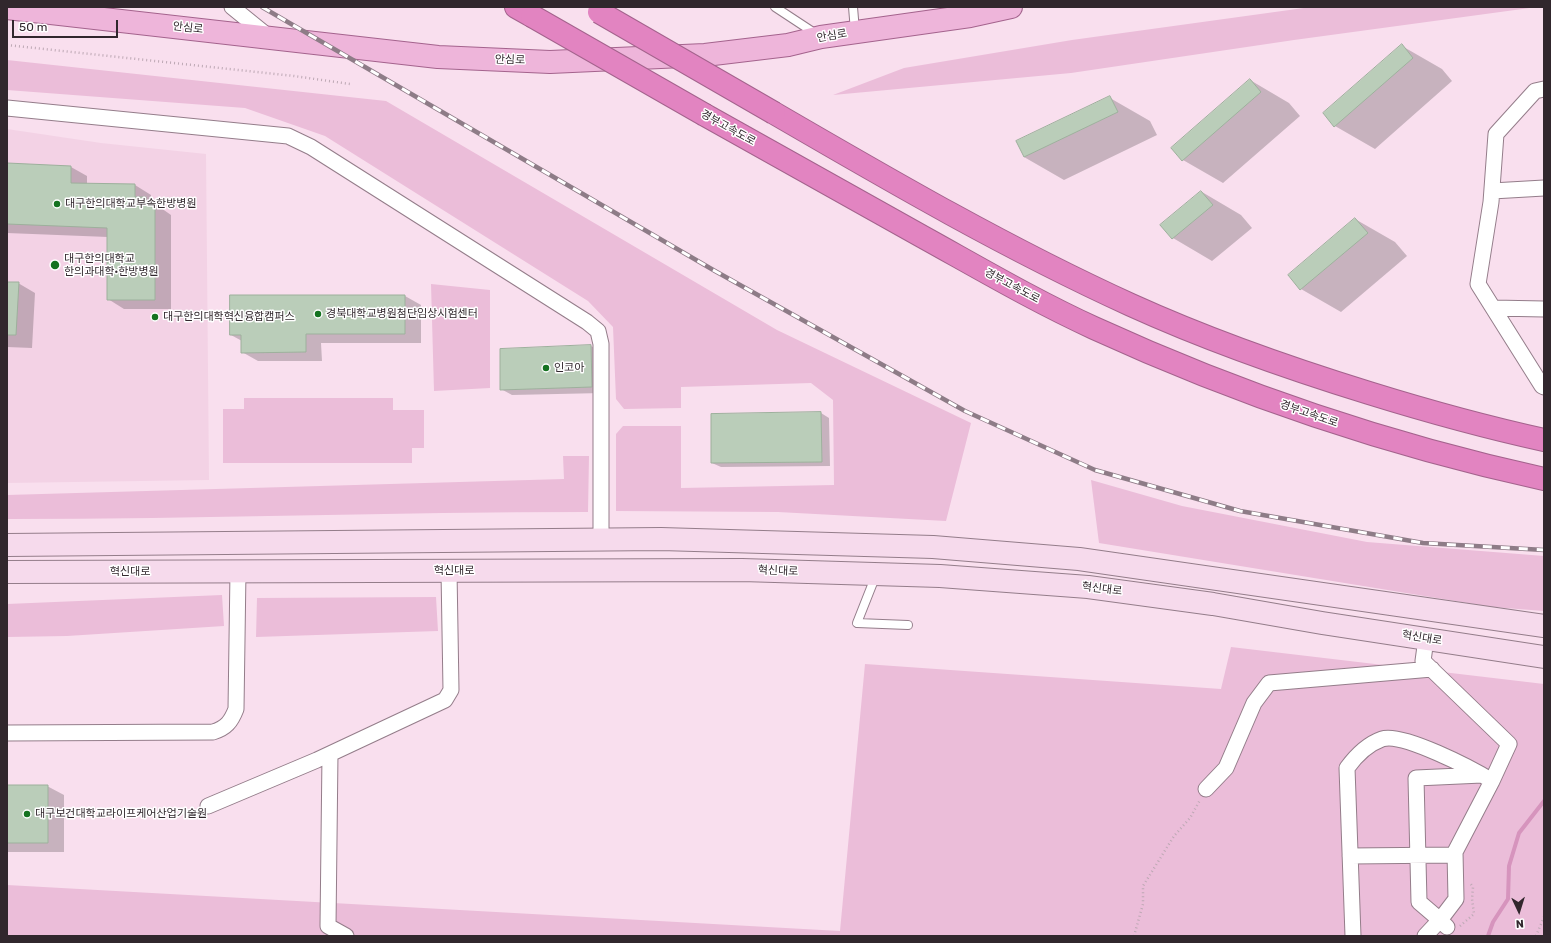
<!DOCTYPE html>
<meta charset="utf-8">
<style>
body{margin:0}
#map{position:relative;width:1551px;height:943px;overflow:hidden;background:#f9dfee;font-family:Rubik,sans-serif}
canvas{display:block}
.frame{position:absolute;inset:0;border:8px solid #31272d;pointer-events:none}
.north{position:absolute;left:1499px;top:891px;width:40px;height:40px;-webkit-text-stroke:3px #fff;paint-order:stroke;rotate:176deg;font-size:11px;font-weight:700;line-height:16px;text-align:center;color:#31272d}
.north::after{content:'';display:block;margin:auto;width:14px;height:18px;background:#31272d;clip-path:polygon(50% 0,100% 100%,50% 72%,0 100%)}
.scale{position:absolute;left:12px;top:20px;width:106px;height:18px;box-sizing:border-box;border:2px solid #31272d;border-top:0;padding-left:5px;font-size:12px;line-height:14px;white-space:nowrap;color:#31272d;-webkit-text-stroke:3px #fff;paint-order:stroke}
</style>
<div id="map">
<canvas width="1551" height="943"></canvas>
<div class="frame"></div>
<div class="north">N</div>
<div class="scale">50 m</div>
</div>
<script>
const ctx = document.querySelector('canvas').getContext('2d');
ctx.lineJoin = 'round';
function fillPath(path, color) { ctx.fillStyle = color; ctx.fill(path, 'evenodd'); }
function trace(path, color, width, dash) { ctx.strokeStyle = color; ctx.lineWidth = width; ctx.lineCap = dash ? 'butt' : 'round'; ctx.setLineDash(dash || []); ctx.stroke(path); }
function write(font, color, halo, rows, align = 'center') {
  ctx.font = font + ' Rubik,"Noto Sans KR",sans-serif'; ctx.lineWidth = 3; ctx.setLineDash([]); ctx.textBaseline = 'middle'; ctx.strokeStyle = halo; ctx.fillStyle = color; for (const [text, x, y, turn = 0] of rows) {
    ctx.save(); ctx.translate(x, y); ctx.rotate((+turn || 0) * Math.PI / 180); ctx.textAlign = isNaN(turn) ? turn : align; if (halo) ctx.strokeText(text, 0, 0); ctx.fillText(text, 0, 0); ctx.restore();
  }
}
fillPath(new Path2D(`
 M7,129L101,143L206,154L209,480L7,483Z`), '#f3d2e5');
fillPath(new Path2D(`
 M1311,7H1537L1294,40L1071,73L833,95L904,68L1072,40Z
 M7,60L386,101L777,330L971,423L946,521L778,512L616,511V434L623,426H681V488L834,485L833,400L811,383L681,387V408L624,409L616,399L613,327L588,301L325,136L245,108L7,90Z
 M431,284L490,290V388L434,391Z
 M244,398H393V410H424V448H412V463H223V409H244Z
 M563,456H589L588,512C394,512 201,519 7,519V495L564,479Z
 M1091,480L1182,506L1367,542L1544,556V611L1492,607L1099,543Z
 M222,595L224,626L67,636L7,637V604Z
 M436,597L438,631L256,637L257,598Z
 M1231,647L1544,684V936H7V885L840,931L865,664L1221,689Z`), '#ebbdd9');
fillPath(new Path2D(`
 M1402,46L1442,69L1452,81L1375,149L1335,126Z
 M1250,80L1289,103L1300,116L1223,183L1183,160L1172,148Z
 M1110,98L1150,121L1157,135L1064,180L1024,157Z
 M7,164L71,167L87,176V185H135L151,195V201L171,215V309H124L108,299V237L7,233Z
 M1202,192L1241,215L1252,228L1212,261L1173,238Z
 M1355,219L1395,242L1407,256L1341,312L1301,289Z
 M7,283H18L35,293L32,348L7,347Z
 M405,296L421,305V343H321L322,361H258L242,352V341L231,335Z
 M591,346L602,352L603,393L512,395L501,389Z
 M821,413L829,418L830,466L721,467L712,463Z
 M7,786H47L64,795V852H7Z`), '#0003');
trace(new Path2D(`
 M1488,936L1493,922L1508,899L1509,866L1519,833L1544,801`), '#d694bd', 4);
const building = new Path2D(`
 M1402,44L1413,58L1334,127L1323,113Z
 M1250,79L1261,92L1182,161L1171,148Z
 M1110,96L1118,112L1024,157L1016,141Z
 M7,163L71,166V183L135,184V197H146V205H155V300H107V228L7,224Z
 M1201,191L1213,205L1172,239L1160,225Z
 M1355,218L1368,233L1300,290L1288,275Z
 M7,282H19L16,335H7Z
 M230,295H405V334H306V352L241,353V335H230Z
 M591,345L592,387L500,390V349Z
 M821,412L822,462L711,463V414Z
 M7,785H48V843H7Z`);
fillPath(building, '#bacdb9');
trace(building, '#9db09c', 1);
const lane = new Path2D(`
 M775,7L816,34
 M853,7L855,31
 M876,575L857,623L908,625`);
const street = new Path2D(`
 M232,7L269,37
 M1544,89L1535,91L1496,134L1491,202L1478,284L1542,386L1544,387
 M7,108L288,136L311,147L587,322L598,331L601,344V540
 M1492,191L1544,188
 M1493,308L1544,309
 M7,733L213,732C226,728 231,722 236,709L238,571
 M330,754L328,926L346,936
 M1482,775L1416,778L1419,902L1440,920L1456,899L1455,852L1492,781
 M1206,789L1226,768L1254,703L1269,683L1432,669
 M208,806L317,760L445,700L451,690L449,571
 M1350,856L1455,855
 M1353,936L1347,768C1355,757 1368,744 1382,739C1402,732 1473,769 1492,781L1509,744L1423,661L1426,639
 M1425,936L1440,920L1447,927`);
const secondary = new Path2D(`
 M7,545L661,539L933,547L1079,559L1544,626
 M7,572L742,570L940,576L1088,587L1213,604L1322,623L1544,657`);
const primary = new Path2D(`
 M7,8L438,57L550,62L705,55L788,45L821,37L970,16L1011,7`);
const highway = new Path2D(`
 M516,7L532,16
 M774,113C891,181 1008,249 1131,305C1208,340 1288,368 1369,393C1427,411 1485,427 1544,440
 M705,115C777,156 850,196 923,237C979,268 1035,301 1094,328C1238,394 1389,445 1544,479`);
trace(lane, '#947d8a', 10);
trace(street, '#947d8a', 17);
trace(secondary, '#947d8a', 24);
trace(primary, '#a4638d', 24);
trace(highway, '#a4638d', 24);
trace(new Path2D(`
 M7,45L294,76L350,84
 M1460,926L1474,914L1472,899L1473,887L1470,883
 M1134,936L1143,904V886L1174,836L1190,818L1200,800
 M1536,936L1544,917`), '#bda8b4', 2.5, [1, 3]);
trace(lane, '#fff', 8);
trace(street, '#fff', 15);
trace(secondary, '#f6daec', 22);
trace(primary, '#eeb5da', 22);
trace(highway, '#e284c1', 22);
const rail = new Path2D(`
 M262,7L715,271L965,411L1095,470L1240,511L1423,543L1544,550`);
trace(rail, '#8e7c87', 4.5);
trace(rail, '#fff', 3, [9]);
const highwayBridge = new Path2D(`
 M599,12L774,113
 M532,16L705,115`);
trace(highwayBridge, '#a4638d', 24, []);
trace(highwayBridge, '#e284c1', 22);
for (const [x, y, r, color] of [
 [57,204,4,"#147220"],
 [55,265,5,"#147220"],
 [318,314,4,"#147220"],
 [155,317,4,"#147220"],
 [546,368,4,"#147220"],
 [27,814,4,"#147220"]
]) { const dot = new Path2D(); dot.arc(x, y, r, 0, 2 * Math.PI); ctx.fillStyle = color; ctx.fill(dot); trace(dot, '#fff', 1.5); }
write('11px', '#31272d', '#fff', [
 ["안심로",188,28,6],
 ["안심로",832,36,-10],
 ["안심로",510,60,2],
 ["경부고속도로",728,128,29],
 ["경부고속도로",1012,286,28],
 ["경부고속도로",1309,414,19],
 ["혁신대로",454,571],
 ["혁신대로",778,571,2],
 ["혁신대로",130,572],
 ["혁신대로",1102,589,7],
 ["혁신대로",1422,638,9]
]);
write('11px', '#31272d', '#fff', [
 ["대구한의대학교부속한방병원",65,204],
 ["대구한의대학교",64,259],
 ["한의과대학·한방병원",64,272],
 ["경북대학교병원첨단임상시험센터",326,314],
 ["대구한의대학혁신융합캠퍼스",163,317],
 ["인코아",554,368],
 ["대구보건대학교라이프케어산업기술원",35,814]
], 'left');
</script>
